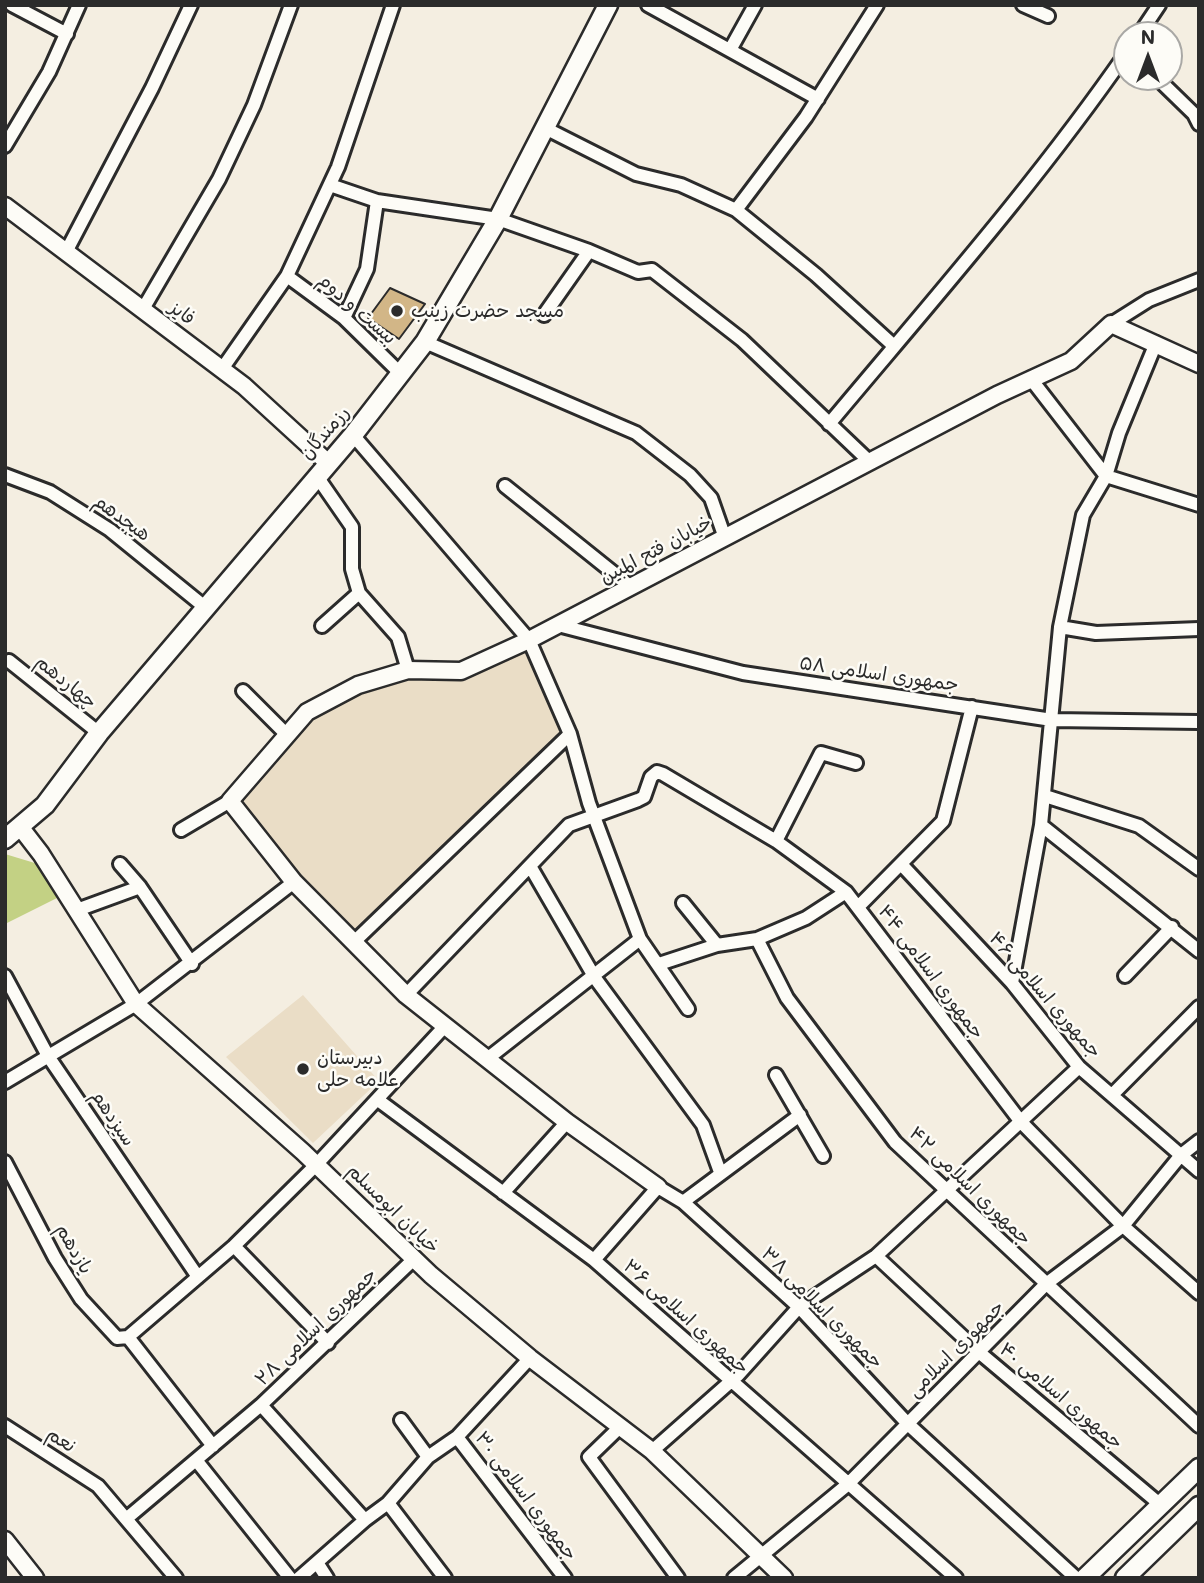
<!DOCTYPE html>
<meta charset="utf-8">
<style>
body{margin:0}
#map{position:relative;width:1204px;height:1583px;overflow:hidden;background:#f4eee1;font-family:Mali,sans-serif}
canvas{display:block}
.frame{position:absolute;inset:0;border:7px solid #2b2b2b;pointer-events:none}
.north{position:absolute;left:1113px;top:21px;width:70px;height:70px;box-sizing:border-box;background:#fdfcf7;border:2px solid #a9a8a5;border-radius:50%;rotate:0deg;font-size:19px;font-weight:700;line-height:28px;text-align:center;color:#2b2b2b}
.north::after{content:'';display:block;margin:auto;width:24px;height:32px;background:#2b2b2b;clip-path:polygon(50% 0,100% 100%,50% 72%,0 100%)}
</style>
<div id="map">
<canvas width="1204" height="1583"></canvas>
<div class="frame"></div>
<div class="north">N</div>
</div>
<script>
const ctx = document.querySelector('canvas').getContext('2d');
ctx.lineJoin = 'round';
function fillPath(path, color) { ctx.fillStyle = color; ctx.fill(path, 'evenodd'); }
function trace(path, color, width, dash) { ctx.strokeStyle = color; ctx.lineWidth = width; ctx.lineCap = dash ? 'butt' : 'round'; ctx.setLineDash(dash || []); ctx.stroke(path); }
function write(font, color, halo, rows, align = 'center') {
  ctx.font = font + ' Mali,"Playpen Sans Arabic",sans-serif'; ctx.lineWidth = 5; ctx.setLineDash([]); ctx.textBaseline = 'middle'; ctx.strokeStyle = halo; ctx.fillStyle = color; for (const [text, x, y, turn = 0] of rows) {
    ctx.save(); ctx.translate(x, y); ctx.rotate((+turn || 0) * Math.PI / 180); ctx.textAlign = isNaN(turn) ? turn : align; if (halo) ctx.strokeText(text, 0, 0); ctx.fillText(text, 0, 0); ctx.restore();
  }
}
fillPath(new Path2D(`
 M529,640L570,734L349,934L230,801L307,712L408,670L467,680Z
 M303,995L379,1081L313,1143L226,1057Z`), '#eaddc6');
fillPath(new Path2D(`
 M5,854L38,864L57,898L5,924Z`), '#c3d184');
const building = new Path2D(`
 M390,288L425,304L399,339L368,318Z`);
fillPath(building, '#d2b687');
trace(building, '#2b2b2b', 2);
const minor = new Path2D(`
 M12,5L67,34
 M648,5L818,99
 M1023,5L1048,16
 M1139,35L1159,5
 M730,50L755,5
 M1156,77L1194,114L1199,124
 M545,128L636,174L681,185L736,210L816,275L894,346
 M5,146L49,72L79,5
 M330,185L377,201L498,219L589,251L638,272L652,270L742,340L870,462
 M736,210L806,117L877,5
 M66,252L152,88L191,5
 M287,276L344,318L400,373
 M143,309L219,179L254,105L291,5
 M544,315L589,251
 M344,318L367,269L377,201
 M1111,324L1149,300L1199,280
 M425,342L636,433L690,475L711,498L725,538
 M222,369L287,276L338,167L393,5
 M1031,379L1106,476L1199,505
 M829,424C931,302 1037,182 1127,52
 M353,435L529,640L570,734L589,803L640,939L688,1009
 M5,475L50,492L110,530L206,608
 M316,475L352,527V569L359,593L398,637L408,670
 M505,486L631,587
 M558,625L743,673L1052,720L1199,722
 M322,626L359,593
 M1060,627L1096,633L1199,629
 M9,661L99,733
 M243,691L287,735
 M1045,796L1139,826L1199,869
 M1041,825L1199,951
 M181,830L230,801
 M776,841L821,753L856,763
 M120,864L140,887L192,964
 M901,864L1012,983L1079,1067L1199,1171
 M530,866L595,978L703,1125L720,1172
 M683,903L717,945
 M858,907L943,821L972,707
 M77,910L140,887
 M757,939L787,998L895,1142L1199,1426
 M355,941L570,734
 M659,964L717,945L757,939L806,918L846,892
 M5,976L48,1056L198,1277
 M1125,976L1172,927
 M1012,983L1041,825L1060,627L1083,515L1106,476L1119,433L1156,343
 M406,995L569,825L638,800L644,797L651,777L657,772L663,774L776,841L846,892L1021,1122L1123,1226L1199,1293
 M487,1059L640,939
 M776,1075L823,1156
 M5,1082L136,1004L294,882
 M1112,1095L1199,1007
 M378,1100L594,1260L956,1578
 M5,1162L55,1258L81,1299L117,1338L128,1337
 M503,1193L567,1122
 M683,1202L800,1115
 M234,1246L328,1343
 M876,1256L980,1353L1162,1506
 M415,1258L261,1405L365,1520L388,1503L445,1578
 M594,1260L658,1187L683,1202L799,1307L908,1424L1076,1578
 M401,1420L428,1457
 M5,1426L98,1486L176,1578
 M621,1426L589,1457L678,1578
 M457,1437L565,1578
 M213,1446L128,1337L234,1246L316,1165L445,1026
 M652,1451L738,1375L799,1307L876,1256L1079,1067
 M196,1460L290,1578
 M388,1503L428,1457L457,1437L530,1358
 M126,1519L261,1405
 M318,1564L327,1578
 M299,1578L365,1520
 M734,1578L847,1485L1046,1284L1123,1226L1181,1155L1199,1141`);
const tertiary = new Path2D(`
 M5,206L244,386L327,462
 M21,828L41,854L136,1004L303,1152L431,1275L530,1358L652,1451L784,1578
 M658,1187L567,1122L406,995L294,882L230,801L307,712L358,685L408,670L461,671L529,640L997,395L1071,361L1111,324L1199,364
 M5,1540L35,1578`);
const secondary = new Path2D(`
 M5,839L45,805L99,733L353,435L425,342L498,219L608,5
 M1085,1578L1199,1468
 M1125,1578L1199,1506`);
trace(minor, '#2b2b2b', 18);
trace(tertiary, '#2b2b2b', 21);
trace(secondary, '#2b2b2b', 23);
trace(minor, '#fdfcf7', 12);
trace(tertiary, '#fdfcf7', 16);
trace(secondary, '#fdfcf7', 18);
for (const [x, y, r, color] of [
 [397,311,7,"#2b2b2b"],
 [303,1069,7,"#2b2b2b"]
]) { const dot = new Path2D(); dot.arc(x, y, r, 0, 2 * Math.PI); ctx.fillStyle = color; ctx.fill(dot); trace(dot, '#fdfcf7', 2.5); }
write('19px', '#2b2b2b', '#fdfcf7', [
 ["بیست و دوم",357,309,41],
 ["فایز",182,313,37],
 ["رزمندگان",325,433,-49],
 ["هیجدهم",122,518,36],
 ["خیابان فتح المبین",656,550,-28],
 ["جمهوری اسلامی ۵۸",879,674,8],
 ["چهاردهم",66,682,39],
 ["جمهوری اسلامی ۴۴",931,972,53],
 ["جمهوری اسلامی ۴۶",1045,995,49],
 ["سیزدهم",113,1118,56],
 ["جمهوری اسلامی ۴۲",970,1186,44],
 ["خیابان ابومسلم",393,1209,44],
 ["یازدهم",74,1249,60],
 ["جمهوری اسلامی ۳۸",822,1308,45],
 ["جمهوری اسلامی ۳۶",686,1317,42],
 ["جمهوری اسلامی ۲۸",316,1327,-44],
 ["جمهوری اسلامی",956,1349,-45],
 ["جمهوری اسلامی ۴۰",1061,1396,40],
 ["نعم",61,1440,32],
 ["جمهوری اسلامی ۳۰",526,1496,53]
]);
write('19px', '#2b2b2b', '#fdfcf7', [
 ["مسجد حضرت زینب",411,311],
 ["دبیرستان",317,1058],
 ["علامه حلی",317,1080]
], 'left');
</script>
